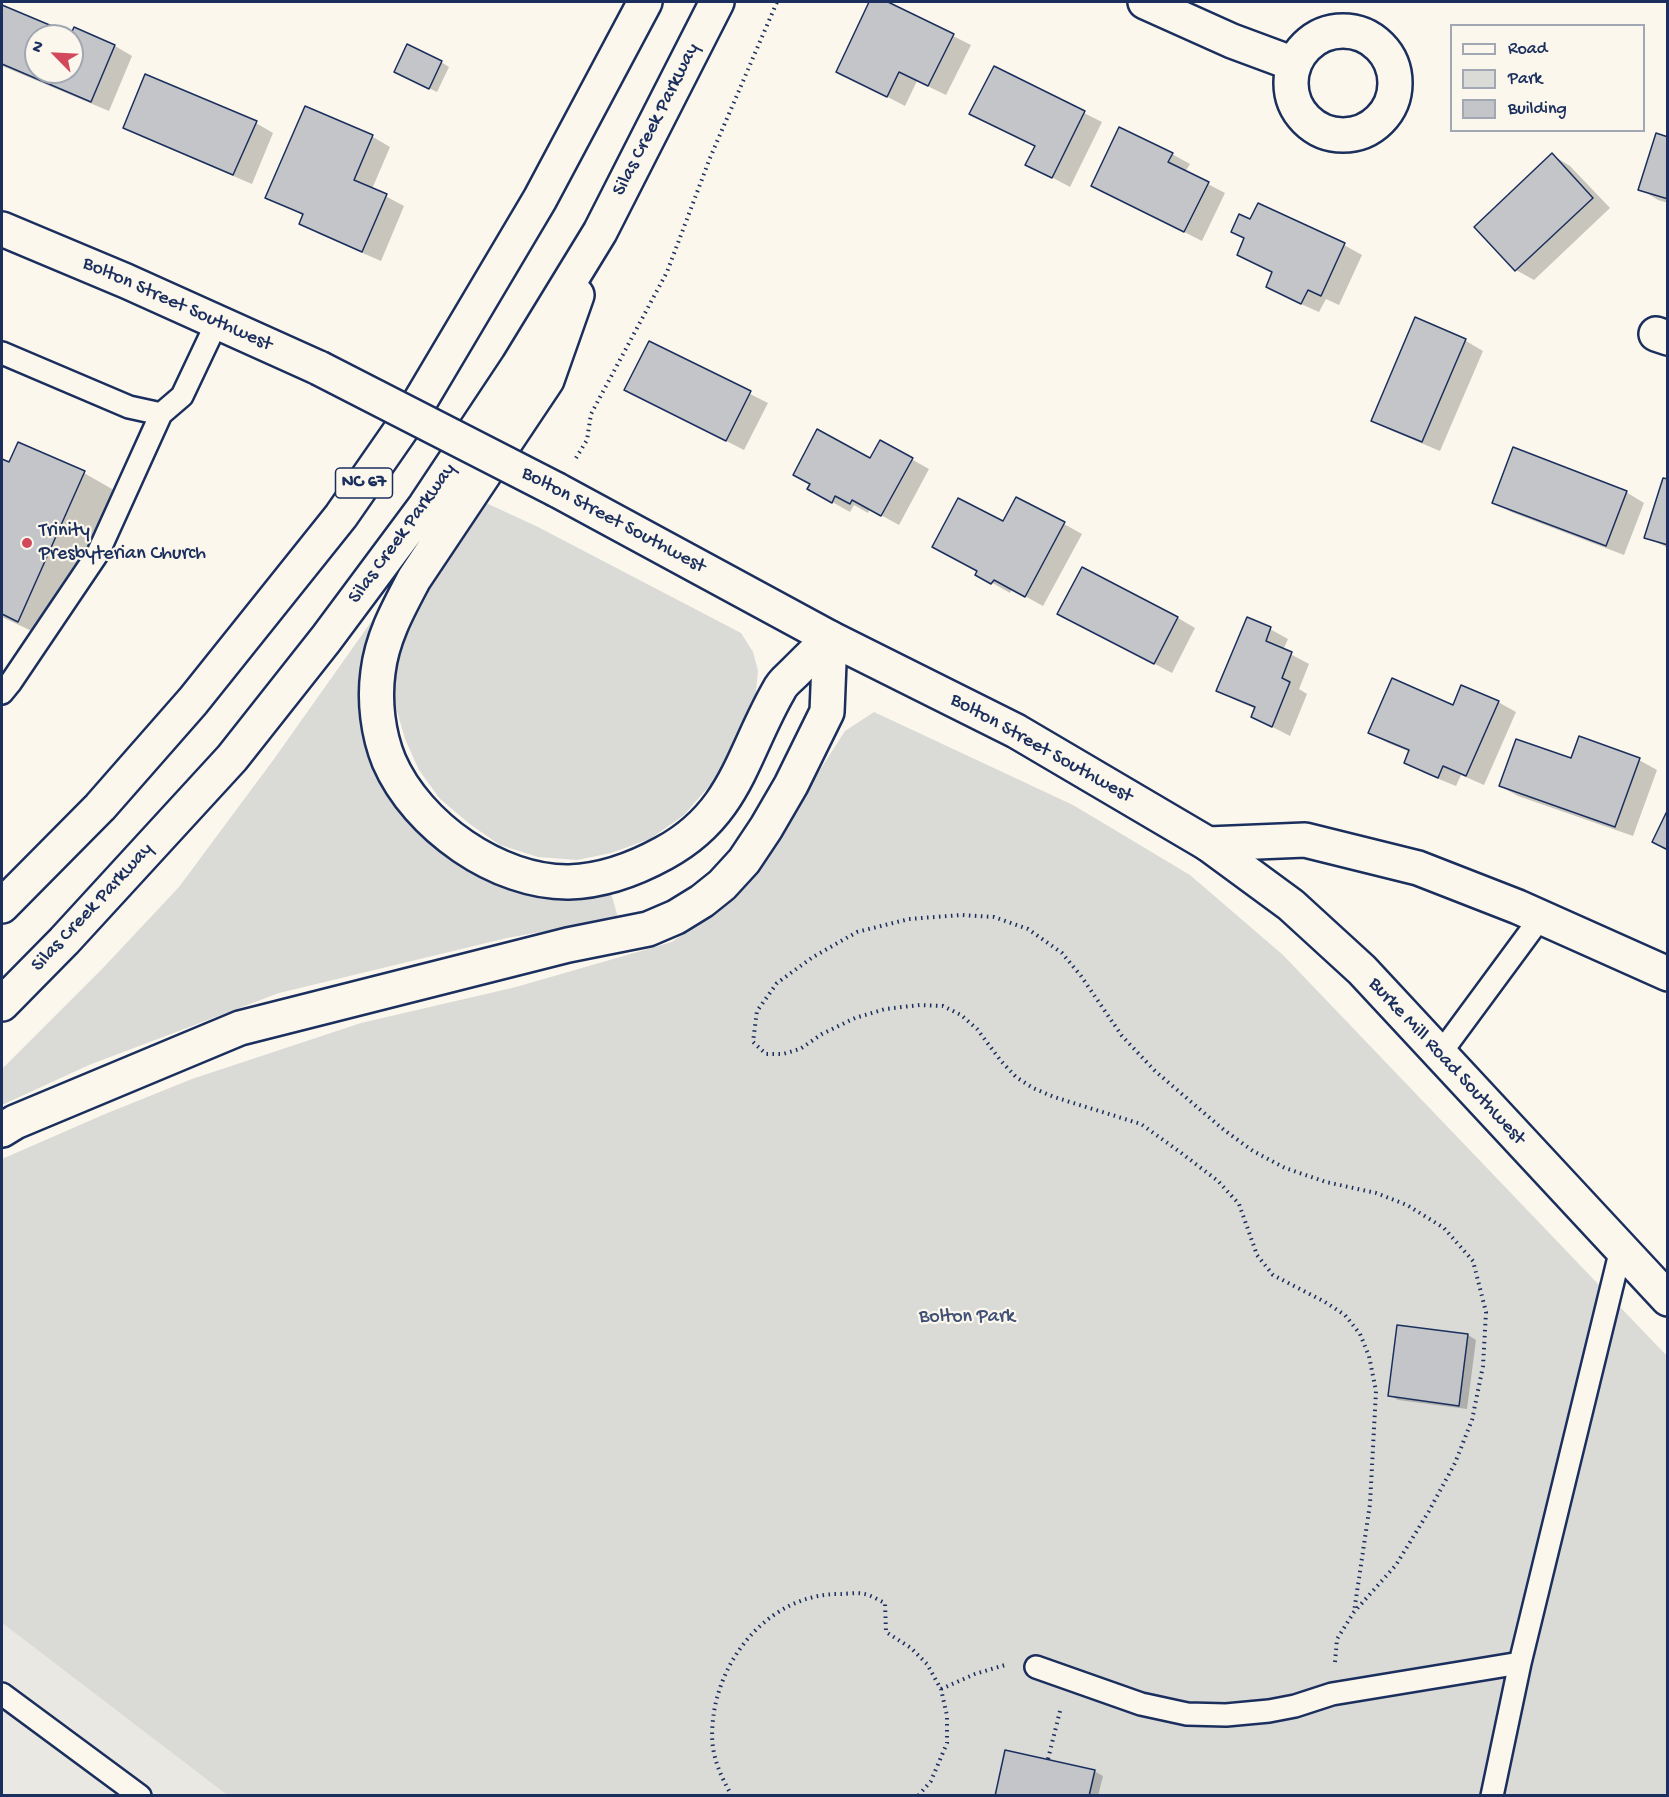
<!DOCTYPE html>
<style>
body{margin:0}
#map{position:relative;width:1669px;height:1797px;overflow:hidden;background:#fbf7ec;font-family:"Gochi Hand",sans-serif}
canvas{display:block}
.frame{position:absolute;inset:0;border:3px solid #1b2f5e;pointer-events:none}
.legend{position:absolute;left:1450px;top:24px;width:195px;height:108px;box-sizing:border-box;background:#fbf7ec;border:2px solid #a1a7b3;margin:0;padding:8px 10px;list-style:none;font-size:18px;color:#1b2f5e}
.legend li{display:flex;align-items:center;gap:12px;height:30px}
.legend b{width:30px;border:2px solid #a1a7b3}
.north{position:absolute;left:24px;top:24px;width:60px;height:60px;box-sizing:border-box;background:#fbf7ec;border:2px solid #a1a7b3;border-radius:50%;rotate:294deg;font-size:16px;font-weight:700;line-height:24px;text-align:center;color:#1b2f5e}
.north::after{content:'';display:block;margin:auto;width:21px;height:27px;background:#d1495b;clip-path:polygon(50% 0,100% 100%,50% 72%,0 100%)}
</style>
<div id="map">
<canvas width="1669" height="1797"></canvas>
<div class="frame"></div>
<ul class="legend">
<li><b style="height:8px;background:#fbf7ec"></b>Road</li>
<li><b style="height:16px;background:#dadad7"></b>Park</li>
<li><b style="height:16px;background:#c3c5c9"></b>Building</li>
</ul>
<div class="north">N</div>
</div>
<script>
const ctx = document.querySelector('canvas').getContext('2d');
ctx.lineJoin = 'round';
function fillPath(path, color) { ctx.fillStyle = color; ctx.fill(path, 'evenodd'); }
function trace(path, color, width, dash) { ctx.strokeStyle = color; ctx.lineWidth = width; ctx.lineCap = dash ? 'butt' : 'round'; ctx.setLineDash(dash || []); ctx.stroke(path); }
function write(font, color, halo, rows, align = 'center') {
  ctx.font = font + ' "Gochi Hand",sans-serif'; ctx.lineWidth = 4.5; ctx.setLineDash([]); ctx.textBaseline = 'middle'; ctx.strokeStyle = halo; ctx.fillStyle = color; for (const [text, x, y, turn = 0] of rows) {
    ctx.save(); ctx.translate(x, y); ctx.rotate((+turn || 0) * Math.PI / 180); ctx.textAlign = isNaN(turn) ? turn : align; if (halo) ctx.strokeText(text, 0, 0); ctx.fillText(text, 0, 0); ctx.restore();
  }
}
fillPath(new Path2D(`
 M2,1623L227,1795H2Z`), '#eae8e2');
fillPath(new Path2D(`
 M486,503L536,526L741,633L753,652L758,671L755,701L737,737L711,784L684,815L650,839L611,853L577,860L538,857L500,845L471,825L440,799L419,770L405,739L394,701L396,651L431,576Z
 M376,615L366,648L361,676L363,729L381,784L408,822L448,857L488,877L610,889L618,918L507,938L279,993L89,1065L2,1105V1069L102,969L179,887L274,759Z
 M874,712L1073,805L1190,875L1283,955L1667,1356V1795H227L2,1623V1159L105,1114L192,1079L361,1023L516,987L672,942L746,885L845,731Z`), '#dadad7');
fillPath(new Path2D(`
 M871,2H885L971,45L946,95L917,81L905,106L838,71Z
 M2,7L71,36L74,29L115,46L132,56L109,111L2,66ZM36,36H72V72H36Z
 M441,62L449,67L437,92L404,76Z
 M994,68L1102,122L1070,187L1027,164L1036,147Z
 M306,108L373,137L390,147L372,189L404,206L381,261L319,234L301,223L304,216L267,197Z
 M256,123L273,133L252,184L142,137L125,127Z
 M1668,138V203L1658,200L1640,189Z
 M1172,154L1190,164L1185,172L1225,193L1202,241L1093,186Z
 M1552,155L1570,166L1610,208L1534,280L1516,270L1476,227Z
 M1259,205L1344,245L1362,255L1339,305L1326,299L1319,312L1285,297L1268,286L1274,273L1239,255L1245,239L1232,232L1251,222Z
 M1415,319L1466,341L1483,351L1440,451L1390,430L1373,420Z
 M649,343L768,403L744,450L626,390Z
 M881,442L929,469L899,525L870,509L868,513L854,505L850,512L809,489L871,460Z
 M19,444L84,473L119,493L53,641L2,617V460L10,464Z
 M1514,449L1626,492L1644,503L1624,555L1511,512L1494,502Z
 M1668,481V548L1646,537Z
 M1004,523L1064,524L1082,534L1043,606L1012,589L1010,593L977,574Z
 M1178,618L1195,628L1172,673L1077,623Z
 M1270,629L1288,639L1283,650L1309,664L1299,689L1307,694L1290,736L1253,717L1256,709L1235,700L1218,690Z
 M1498,702L1516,712L1484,785L1461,775L1456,786L1424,773L1406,762L1410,752L1388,743L1370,733Z
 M1572,760H1639L1657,770L1633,836L1518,796L1500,786Z
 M1468,1335L1476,1340L1467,1409L1398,1400L1389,1395Z
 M1094,1771L1103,1776L1098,1796H997Z`), '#0003');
const building = new Path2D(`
 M869,2H888L954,34L928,86L899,72L887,97L836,72Z
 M2,5L71,34L74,27L115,45L91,102L2,64ZM36,36H72V72H36Z
 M407,44L442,61L429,89L394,72Z
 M994,66L1085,111L1052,178L1025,165L1035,146L969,114Z
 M145,74L257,121L233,175L123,128Z
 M305,106L373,135L354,180L387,194L362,252L299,224L303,214L265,198Z
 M1119,127L1173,153L1168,162L1209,182L1184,232L1091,186Z
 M1656,133L1668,137V199L1638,190Z
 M1552,153L1593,198L1515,271L1474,227Z
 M1258,203L1345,243L1321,296L1308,290L1301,304L1266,287L1272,272L1237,255L1244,238L1231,232L1239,214L1250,219Z
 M1415,317L1466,339L1422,442L1371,421Z
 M649,341L751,391L726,441L624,390Z
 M817,429L870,458L880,440L913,458L881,516L852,500L850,504L835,496L832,503L807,489L810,484L793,475Z
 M18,442L85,471L18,622L2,614V459L9,462Z
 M1513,447L1627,491L1606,546L1492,503Z
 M1663,478L1668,479V545L1644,538Z
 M1016,497L1065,522L1025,597L994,580L991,584L975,575L977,571L932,547L958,498L1003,521Z
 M1082,567L1178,617L1154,664L1057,614Z
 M1247,617L1271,627L1266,641L1292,652L1282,678L1290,682L1272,727L1251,717L1255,707L1216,691Z
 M1392,678L1453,705L1461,685L1499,701L1466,776L1443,766L1438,778L1404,763L1409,750L1368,733Z
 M1579,736L1640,758L1615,827L1499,786L1516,739L1571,758Z
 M1668,809V850L1652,842Z
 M1397,1325L1468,1334L1459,1406L1388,1396Z
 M1005,1750L1095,1770L1089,1796H995Z`);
fillPath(building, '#c3c5c9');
trace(building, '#1b2f5e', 1.5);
const service = new Path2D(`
 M2,353L129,407L161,414L182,396L217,322
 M2,693L11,682L98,553L161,414
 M1440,1054L1541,917
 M1036,1667L1141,1704L1187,1714L1226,1715L1269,1711L1295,1706L1332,1694L1520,1663
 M2,1694L140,1796
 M1492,1796L1520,1663L1621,1249`);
const minor = new Path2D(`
 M1145,2L1232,41L1294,64
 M1291 83a52 52 0 1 1 104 0a52 52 0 1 1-104 0Z
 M1656,334L1668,338
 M1208,844L1305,840L1418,868L1518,907L1668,974`);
const tertiary = new Path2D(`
 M2,229L126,281L319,368
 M557,490L830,638L1016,731L1208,844L1291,905L1362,970L1668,1299`);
const primary = new Path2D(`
 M577,295L547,380L414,579C398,609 382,638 378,672C374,701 378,734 389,761C417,826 498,883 569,882C602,881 635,869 664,853C736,814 742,754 779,690C782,683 789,678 794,673C806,661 818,649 830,638
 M2,906L100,807L193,701L341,516L416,408L540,199L645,2
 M2,1004L64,941L232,758L326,639L425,506L518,366L600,232L717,2
 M2,1130L15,1122L240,1028L568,945L648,929L676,917L702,901L722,885L744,861L766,828L791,785L827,712L830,638`);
trace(service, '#1b2f5e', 26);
trace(minor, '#1b2f5e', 38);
trace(tertiary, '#1b2f5e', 38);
trace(primary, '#1b2f5e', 38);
trace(new Path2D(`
 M576,458L587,440L591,414L667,272L710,158L777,2
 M1335,1662L1337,1639L1354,1612L1396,1565L1429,1511L1455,1463L1472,1420L1483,1366L1486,1312L1473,1261L1444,1228L1407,1205L1376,1193L1326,1182L1285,1168L1253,1151L1224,1130L1155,1071L1122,1036L1081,976L1062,953L1028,929L994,917L961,915L909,919L857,932L813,957L777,983L757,1011L753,1042L766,1054H783L800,1049L822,1034L855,1018L885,1009L920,1005L943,1006L961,1015L977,1029L1001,1061L1016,1077L1033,1088L1054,1097L1141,1124L1180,1152L1218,1181L1239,1204L1257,1255L1273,1275L1325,1302L1345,1315L1360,1334L1369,1356L1376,1391L1370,1504L1354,1612
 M941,1689L975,1674L1005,1665
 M1048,1759L1061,1707
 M732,1796C724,1782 717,1768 714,1753C711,1740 712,1725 714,1712C724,1650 775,1593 841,1594C848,1594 857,1592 864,1594C871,1595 878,1600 885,1603L886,1632L911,1648L927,1664L941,1689L947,1716V1743L931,1781L918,1796`), '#1b2f5e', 4, [1.5, 4.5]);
trace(service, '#fbf7ec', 21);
trace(minor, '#fbf7ec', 33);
trace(tertiary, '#fbf7ec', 33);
trace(primary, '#fbf7ec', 33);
const tertiaryBridge = new Path2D(`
 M319,368L557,490`);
trace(tertiaryBridge, '#1b2f5e', 38, []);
trace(tertiaryBridge, '#fbf7ec', 33);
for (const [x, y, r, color] of [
 [27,543,6,"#d1495b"]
]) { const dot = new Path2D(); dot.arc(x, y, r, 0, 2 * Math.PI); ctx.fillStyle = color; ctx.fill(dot); trace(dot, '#fbf7ec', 2); }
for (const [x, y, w] of [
 [364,483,57]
]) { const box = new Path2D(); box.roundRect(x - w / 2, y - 15, w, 30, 4.5); ctx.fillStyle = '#fbf7ec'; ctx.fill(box); trace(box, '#1b2f5e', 1.5); }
write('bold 18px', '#1b2f5e', null, [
 ["NC 67",364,483]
]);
write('20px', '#1b2f5e', '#fbf7ec', [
 ["Silas Creek Parkway",657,120,-63],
 ["Bolton Street Southwest",177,305,24],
 ["Bolton Street Southwest",613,521,28],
 ["Silas Creek Parkway",403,534,-54],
 ["Bolton Street Southwest",1041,749,29],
 ["Silas Creek Parkway",93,908,-47],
 ["Burke Mill Road Southwest",1446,1062,47]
]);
write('20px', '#1b2f5e', '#fbf7ec', [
 ["Trinity",39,532],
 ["Presbyterian Church",39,555]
], 'left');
write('20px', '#415176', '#fbf7ec', [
 ["Bolton Park",967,1318]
]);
</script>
